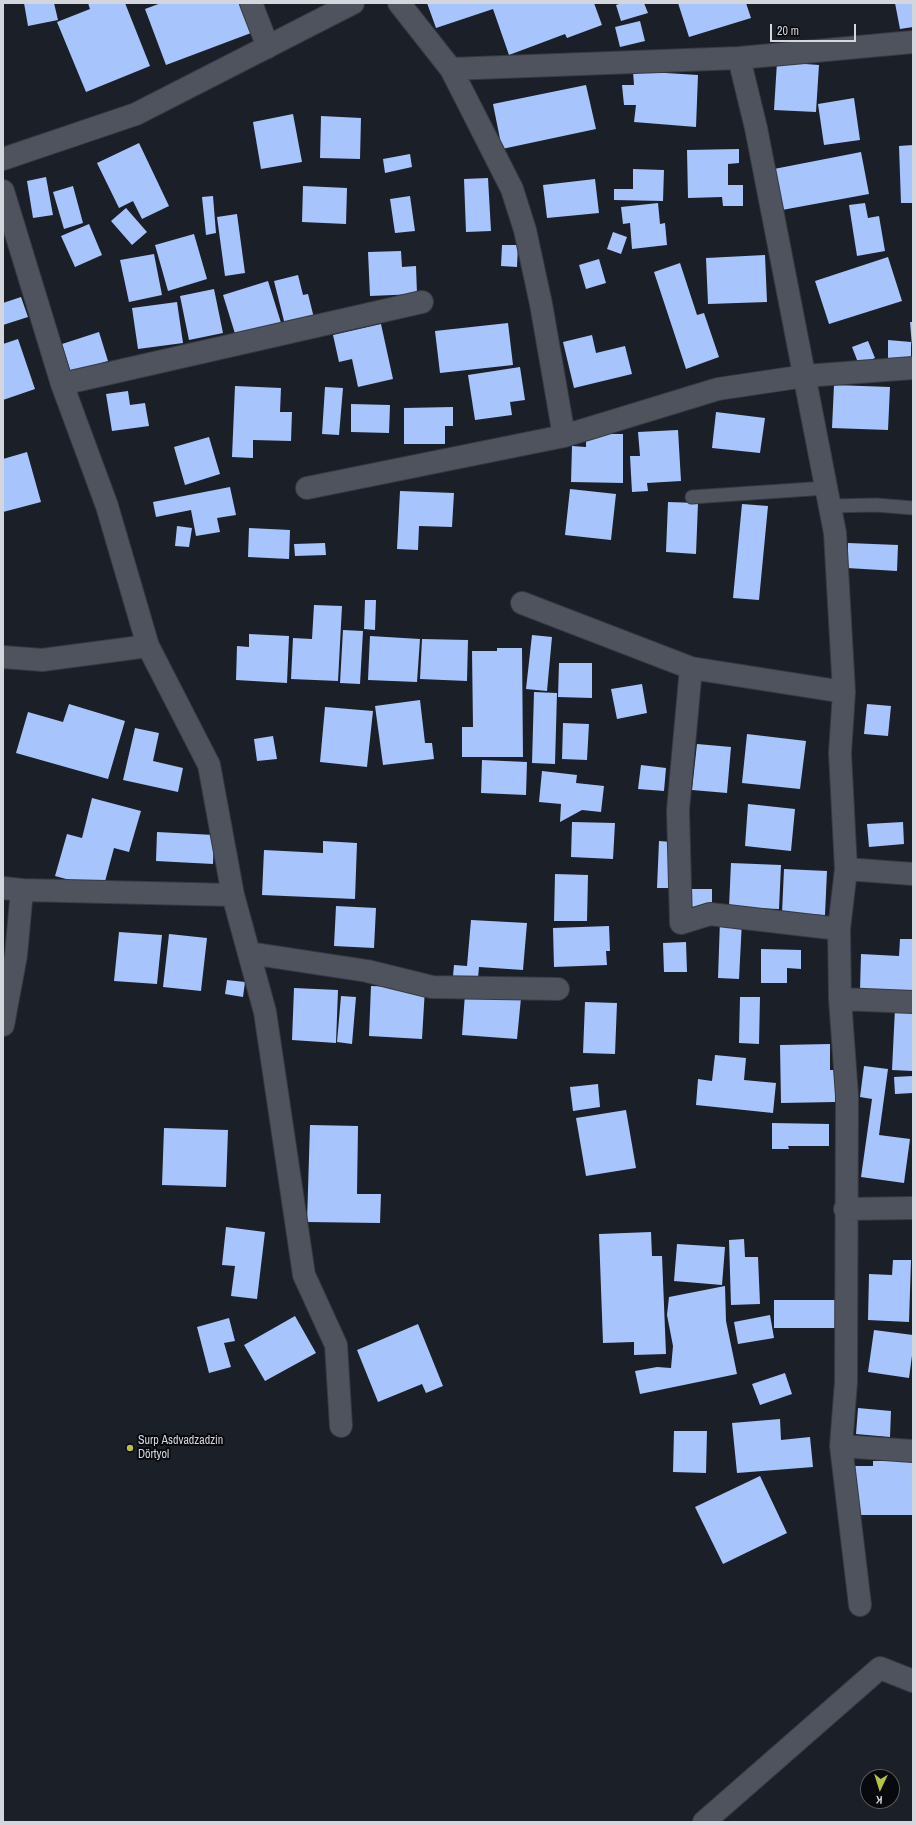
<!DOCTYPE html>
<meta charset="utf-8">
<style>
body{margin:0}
#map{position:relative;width:916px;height:1825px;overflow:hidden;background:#1b1f28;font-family:"Archivo Narrow",sans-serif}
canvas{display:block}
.frame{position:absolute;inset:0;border:4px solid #d3d6dc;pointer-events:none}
.north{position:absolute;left:860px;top:1769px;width:40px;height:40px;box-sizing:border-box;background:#07090d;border:1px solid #595b60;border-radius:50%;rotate:184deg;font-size:11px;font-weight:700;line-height:16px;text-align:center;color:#d3d6dc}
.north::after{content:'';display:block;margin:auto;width:14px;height:18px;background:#b6c148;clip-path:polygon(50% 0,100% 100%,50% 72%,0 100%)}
.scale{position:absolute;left:770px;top:24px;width:86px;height:18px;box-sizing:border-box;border:2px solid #d3d6dc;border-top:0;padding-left:5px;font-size:12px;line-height:14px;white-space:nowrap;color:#d3d6dc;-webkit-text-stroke:3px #07090d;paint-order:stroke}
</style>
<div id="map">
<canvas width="916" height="1825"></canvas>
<div class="frame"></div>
<div class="north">K</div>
<div class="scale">20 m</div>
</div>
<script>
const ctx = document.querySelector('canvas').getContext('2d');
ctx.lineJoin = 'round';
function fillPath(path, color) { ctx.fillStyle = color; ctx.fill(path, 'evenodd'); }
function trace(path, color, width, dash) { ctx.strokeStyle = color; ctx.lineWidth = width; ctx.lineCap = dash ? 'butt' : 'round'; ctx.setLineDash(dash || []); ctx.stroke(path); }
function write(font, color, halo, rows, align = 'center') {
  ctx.font = font + ' "Archivo Narrow",sans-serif'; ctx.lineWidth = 4; ctx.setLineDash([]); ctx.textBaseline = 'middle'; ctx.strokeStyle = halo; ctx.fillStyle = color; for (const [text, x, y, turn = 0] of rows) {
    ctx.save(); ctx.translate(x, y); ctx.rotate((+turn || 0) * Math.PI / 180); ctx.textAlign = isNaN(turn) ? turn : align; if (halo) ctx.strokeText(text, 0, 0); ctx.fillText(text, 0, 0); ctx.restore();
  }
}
fillPath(new Path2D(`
 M24,3H54L58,20L28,26Z
 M88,3H125L150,66L86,92L57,22L90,9Z
 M161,3H239L251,33L166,65L145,9Z
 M427,3H594L602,25L567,38L565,34L509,55L493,9L436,28Z
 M622,3H644L648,13L621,21L616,5Z
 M678,3H746L751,18L689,37Z
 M895,3H913V27L900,29Z
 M640,21L645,41L620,47L615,27Z
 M777,62L819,65L816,112L774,110Z
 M633,71L698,75L696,127L634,122L636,105H624L622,85H634Z
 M586,85L596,129L502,149L493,104Z
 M854,98L860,140L824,145L818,104Z
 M293,114L302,162L261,169L253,122Z
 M321,116L361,118L360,159L320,158Z
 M139,143L169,206L142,219L133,201L119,208L97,163Z
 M913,145V203H901L899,146Z
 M739,149V163L728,164V185H743V206H723L722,197L688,198L687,150Z
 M861,152L869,194L782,210L774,169Z
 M410,154L412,167L385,173L383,159Z
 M633,169L664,170L663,201L614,200V189H633Z
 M46,177L53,215L33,218L27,181Z
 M488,178L491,231L466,232L464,179Z
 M595,179L599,213L547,218L543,185Z
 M73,186L83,223L64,229L53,192Z
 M303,186L347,188L346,224L302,222Z
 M213,196L216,233L206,235L202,197Z
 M410,196L415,231L395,233L390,199Z
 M658,203L660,224L665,223L667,245L632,249L630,223L623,224L621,207Z
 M865,203L868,218L879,216L885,251L857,256L849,205Z
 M126,208L147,232L132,245L111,221Z
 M237,214L245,273L225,276L217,217Z
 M89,224L102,255L75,267L61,236Z
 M613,232L627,237L621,254L607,249Z
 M194,234L207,279L168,291L155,245Z
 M502,245H518L517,267L501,266Z
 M401,251L402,267L416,266L417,294L370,296L368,252Z
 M154,254L162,295L129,302L120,260Z
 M765,255L767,302L708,304L706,258Z
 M888,257L902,301L829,324L815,281Z
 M599,259L606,283L586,289L579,265Z
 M680,263L697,315L704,313L719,357L686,369L654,272Z
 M298,275L303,295L308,294L315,322L286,329L274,281Z
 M268,281L282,326L237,340L223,295Z
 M214,289L223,333L189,340L180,296Z
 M21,297L28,317L3,325V303Z
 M177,302L183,343L138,349L132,308Z
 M910,322H913V346H912Z
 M508,323L513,365L440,373L435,331Z
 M381,324L393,379L358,387L352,359L339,362L333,335Z
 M99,332L108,361L71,373L62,344Z
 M592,335L596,353L625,346L632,374L574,388L563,342Z
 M18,339L35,389L3,400V344Z
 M888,340L911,342V359L888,358Z
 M868,341L875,358L859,365L852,347Z
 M520,367L525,400L510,402L512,415L475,420L468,375Z
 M834,385L890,387L888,430L832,428Z
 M235,386L281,388L280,412H292L291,441L253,440V458L232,457Z
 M325,387L343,388L339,435L322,434Z
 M128,391L130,405L145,403L149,426L112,431L106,394Z
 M351,404L390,405L389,433L351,432Z
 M453,407V426H445V444H404V408Z
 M716,412L765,418L760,453L712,448Z
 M678,430L681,481L647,483L648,491L632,492L630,456H640L638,432Z
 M586,434H623V483L571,482L572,446L586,447Z
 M209,437L220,474L185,485L174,447Z
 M27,452L41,502L3,512V459Z
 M230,487L236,515L217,518L220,532L196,536L191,510L156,517L153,502Z
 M570,489L616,494L611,540L565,535Z
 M400,491L454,493L452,527L419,526L418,550L397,549Z
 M668,502L698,503L696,554L666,552Z
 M742,504L768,506L759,600L733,598Z
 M177,526L192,528L189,547L175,546Z
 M249,528L290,530L289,559L248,557Z
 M325,543L326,555L295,556L294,544Z
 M848,543L898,545L897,571L847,568Z
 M365,600H376L375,630L364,629Z
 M314,605L342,606L338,681L291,679L293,638L312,639Z
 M343,630L363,631L360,684L340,683Z
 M249,634L289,636L287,683L236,680L237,646L249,647Z
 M532,635L552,637L547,691L526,689Z
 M370,636L420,639L417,682L368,680Z
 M422,639L468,640L467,681L420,679Z
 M497,648H522L523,757H462V727H473L472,651H497Z
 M559,663H592V698L558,697Z
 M642,684L647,713L617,719L611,689Z
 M534,692L557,693L555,764L532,763Z
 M420,700L425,743H432L434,759L383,765L375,706Z
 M69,704L125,721L108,779L16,753L28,712L63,722Z
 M867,704L891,706L888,736L864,734Z
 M325,707L373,711L367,767L320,762Z
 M563,723L589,724L587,760L562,759Z
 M135,728L159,733L153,761L183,768L178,792L123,780Z
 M747,734L806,741L800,789L742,783Z
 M273,736L277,759L257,761L254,739Z
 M697,744L731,747L727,793L692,790Z
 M482,760L527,762L526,795L481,793Z
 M641,765L666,768L664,791L638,789Z
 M542,771L577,775L576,783L604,786L601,812L582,810L560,822L561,804L539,802Z
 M92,798L141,811L129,852L114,848L103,889L55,876L67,834L82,838Z
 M748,804L795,809L791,851L745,846Z
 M572,822L615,823L613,859L571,857Z
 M903,822L904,844L869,847L867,824Z
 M157,832L214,835L213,864L156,861Z
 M323,841L357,843L355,899L262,895L264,850L323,853Z
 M659,841L672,842L670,888H657Z
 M731,863L781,865L779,909L729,907Z
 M784,869L827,871L825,915L782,913Z
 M555,874L588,875L587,921H554Z
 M691,889H712V906L691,907Z
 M336,906L376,908L374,948L334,946Z
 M471,920L527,923L523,970L479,967L478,978L453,976L454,965L467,966Z
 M720,920L742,921L739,979L718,978Z
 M609,926L610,951H606L607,965L554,967L553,928Z
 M119,932L162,935L157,984L114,981Z
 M169,934L207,938L201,991L163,987Z
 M900,939H913V992L860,990L861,954L899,956Z
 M686,942L687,972H664L663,943Z
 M761,949L801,950V969L787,968V983H761Z
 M227,980L245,982L243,997L225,994Z
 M371,986L425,988L422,1039L369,1036Z
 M294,988L338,990L336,1043L292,1040Z
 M465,994L521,998L517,1039L462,1035Z
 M341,996L356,997L352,1044L337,1042Z
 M740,997H760L759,1044L739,1043Z
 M585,1002L617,1003L615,1054L583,1053Z
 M895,1008L913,1009V1071L892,1070Z
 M830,1044V1070H835V1102L781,1103L780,1045Z
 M715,1055L746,1058L744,1080L776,1083L773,1113L696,1105L698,1079L712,1081Z
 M864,1066L888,1069L879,1135L910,1139L904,1183L861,1177L872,1099L860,1097Z
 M913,1076V1093L895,1094L894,1077Z
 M598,1084L600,1107L573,1111L570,1087Z
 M626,1110L636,1168L586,1176L576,1118Z
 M772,1123L829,1124V1146H788L789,1149H772Z
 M310,1125L358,1126L357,1194H381L380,1223L307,1222Z
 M164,1128L228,1130L226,1187L162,1185Z
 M226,1227L265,1232L257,1299L231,1296L235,1266L222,1265Z
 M651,1232L652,1256H662L666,1354L634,1355V1342L603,1343L599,1234Z
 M744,1239L745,1257H758L760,1304L731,1305L729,1240Z
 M677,1244L725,1247L722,1285L674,1281Z
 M893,1260H911L909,1322L868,1320L869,1274L892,1275Z
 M725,1286L726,1321L737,1374L640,1394L635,1371L657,1367L671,1368L673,1346L667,1315L669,1297Z
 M774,1300H835V1328H774Z
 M770,1315L774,1338L738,1344L734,1322Z
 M295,1316L316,1353L265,1381L244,1345Z
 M229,1318L235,1341L224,1343L231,1367L209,1373L197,1327Z
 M418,1324L443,1386L426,1393L422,1384L378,1402L357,1350Z
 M874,1330L913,1335V1348L909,1378L868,1372Z
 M785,1373L792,1394L760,1405L752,1384Z
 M858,1408L891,1411L890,1437L856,1434Z
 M780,1419L781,1440L810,1437L813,1467L737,1473L732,1423Z
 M674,1431H707L706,1473L673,1472Z
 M873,1461H913V1515H855V1466H873Z
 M760,1476L787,1533L723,1564L695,1507Z`), '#a8c4fc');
const service = new Path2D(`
 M692,497L826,488
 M830,506L876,505L913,508`);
const minor = new Path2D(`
 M251,3L268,47
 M399,3L451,69L512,189L525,230L541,304L564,436
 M739,58L756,128L835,533L844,692L840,753L846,869L839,929L840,999L847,1096L846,1382L841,1446L860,1605
 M451,69L739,58L913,42
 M3,191L62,384L107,506L148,646L209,765L233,895L265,1012L304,1275L336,1345L341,1426
 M62,384L422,302
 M307,488L564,436L718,389L805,376L913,368
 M522,603L691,668L844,692
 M3,657L42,660L148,646
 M691,668L678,810L681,923L710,914L839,929
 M846,869L913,874
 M3,888L22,890L233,895
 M249,953L367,971L432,987L558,989
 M840,999L913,1002
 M3,1025L16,955L22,890
 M845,1209L913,1208
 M841,1446L913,1451
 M704,1822L880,1668L913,1681`);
const tertiary = new Path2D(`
 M3,159L136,114L353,3`);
trace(service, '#373a42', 15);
trace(minor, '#373a42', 24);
trace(tertiary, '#373a42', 24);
trace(service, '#4e535d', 13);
trace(minor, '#4e535d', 22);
trace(tertiary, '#4e535d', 22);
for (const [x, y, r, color] of [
 [130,1448,4,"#b6c148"]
]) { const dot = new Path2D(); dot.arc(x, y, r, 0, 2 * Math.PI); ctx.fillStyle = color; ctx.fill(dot); trace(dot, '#07090d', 1.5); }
write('12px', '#d3d6dc', '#07090d', [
 ["Surp Asdvadzadzin",138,1441],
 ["Dörtyol",138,1455]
], 'left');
</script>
